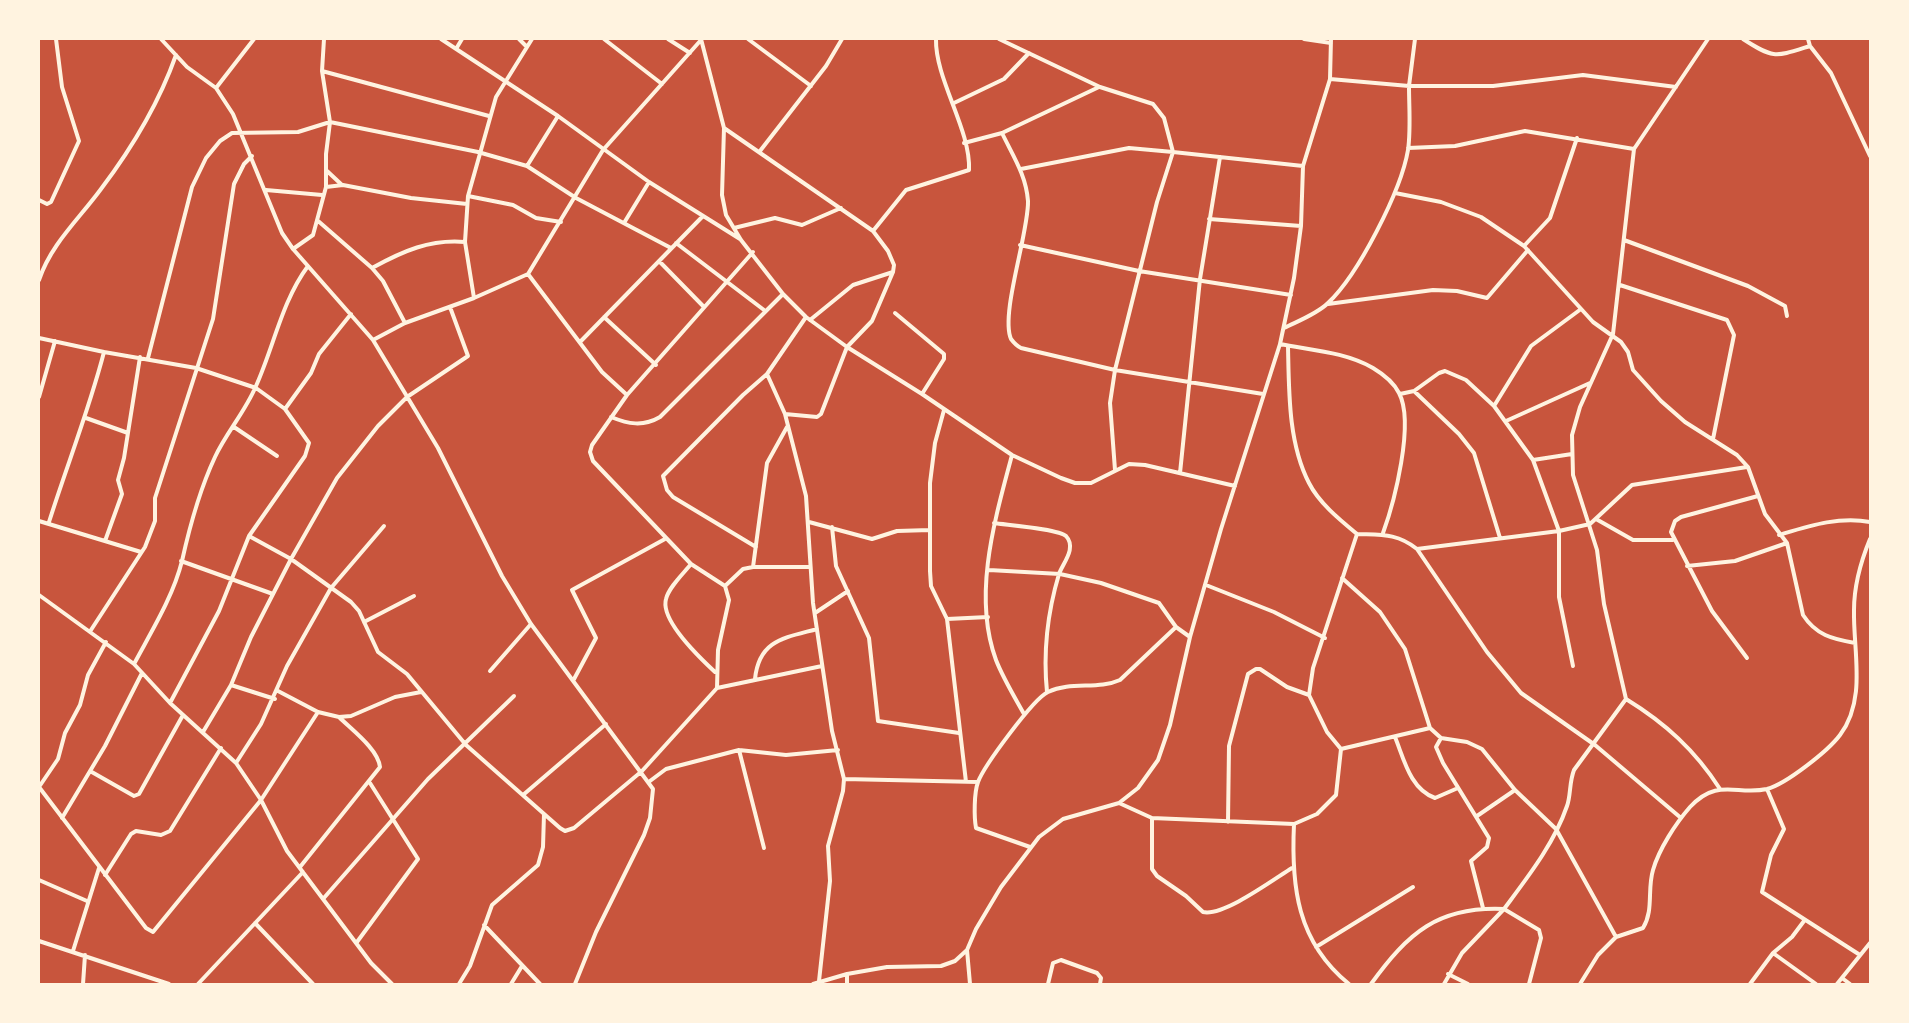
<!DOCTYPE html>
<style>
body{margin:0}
#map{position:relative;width:1909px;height:1023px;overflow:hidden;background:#c8553d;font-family:"Alegreya Sans",sans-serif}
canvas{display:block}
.frame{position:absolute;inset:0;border:40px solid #fff3e0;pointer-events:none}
</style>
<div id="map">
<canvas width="1909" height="1023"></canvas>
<div class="frame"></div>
</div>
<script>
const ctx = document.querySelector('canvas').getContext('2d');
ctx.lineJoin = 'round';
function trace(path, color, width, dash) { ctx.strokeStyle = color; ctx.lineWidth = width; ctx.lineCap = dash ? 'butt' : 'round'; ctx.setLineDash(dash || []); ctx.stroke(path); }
trace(new Path2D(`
 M161,39L187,67L216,88L233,114L282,233L293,249L373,340L438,448L502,576L531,624L653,789L650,818L644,835L596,932L575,984
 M441,39L558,116L649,182L740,239
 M519,39L527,47
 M604,39L662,84
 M668,39L690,53
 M701,39L724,128L722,195L726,215L741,240L783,294L806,317L847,347L922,394L1012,455L1061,478L1075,483H1091L1129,464L1145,465L1235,486
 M748,39L811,86
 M999,39L1100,87L1153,104L1164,118L1173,152L1303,166
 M1304,39L1331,43
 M1743,39C1774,59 1775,57 1810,46
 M1808,39L1810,46L1831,73L1870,156
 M456,49L462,39
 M322,71L489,116
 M1330,79L1409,86L1415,39
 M216,88L254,39
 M954,103L1004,79L1029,53
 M724,128L873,231L888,251L894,265L893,272L872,321L847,347L821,414L817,417L785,414
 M1002,133C1013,156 1026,175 1028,201C1029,232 1000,314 1011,339C1014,343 1017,346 1021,348L1115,370L1263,394
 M964,143L1002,133L1099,87
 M1408,148L1455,146L1525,131L1634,149
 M760,151L826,66L842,39
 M527,166L558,116
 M1021,169L1129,148L1173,152L1157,202L1115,370L1110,403L1115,470
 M326,170L342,185
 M326,187L343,185L411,198L467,204
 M266,190L322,195
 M1395,193L1441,202L1481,217L1524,246L1593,322L1621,342L1628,352L1633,370L1661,401L1685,422L1737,455L1748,467L1765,514L1787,543L1803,615C1816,635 1832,639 1855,643
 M468,196L513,205L536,218L561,222
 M39,200L47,204L51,202L79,141L62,87L56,39
 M1209,219L1301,226
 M317,220L372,268L383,281L405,323
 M624,223L649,182
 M734,228L775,218L802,225L841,208
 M873,231L906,190L969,170C971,130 935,79 936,39
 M1624,240L1748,286L1785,306L1787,316
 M676,243L764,310
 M1020,245L1139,271L1291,295
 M1524,246L1550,218L1577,138
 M293,249L313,235L326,187V154L330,122L322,71L324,39
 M659,261L704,307
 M372,268C403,251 430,239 465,242
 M528,274L602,372L627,395
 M39,280C51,244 79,219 101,189C132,148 159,103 176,55
 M1620,285L1727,320L1734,335L1713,439
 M474,298L465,242L468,196L496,97L532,39
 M1328,304L1433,290L1457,291L1487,298L1528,250
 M895,313L944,354V359L922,394
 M604,317L656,365
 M806,317L767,374L785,414L806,496L813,603L832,731L844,779L843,791L828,846L830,881L819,981
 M810,320L853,285L893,272
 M1284,328C1298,321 1317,314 1328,303C1358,275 1401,191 1408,150C1411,130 1409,107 1409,86H1493L1583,75L1676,87
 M39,338L104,352L196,368L256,388L285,409L309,443L305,456L249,536L219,611L170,703
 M373,340L405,323L474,298L528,274L603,150L701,40
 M581,341L703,216
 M1280,344C1310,350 1346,352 1373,368C1383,374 1394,383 1399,393C1415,423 1394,503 1383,533
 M1288,346C1289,390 1288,443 1309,483C1319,503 1340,520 1357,534C1381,535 1397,533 1417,549L1487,652L1521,693L1595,745L1681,818
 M148,358L192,187L206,158L220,141L232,133L298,132L330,122L478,152L527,166L576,198L671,248
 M1414,391L1459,434L1474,453L1500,538
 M1400,394L1414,391L1439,373L1445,371L1466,380L1494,406L1533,460L1559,531V597L1573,666
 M39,397L55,341
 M1494,406L1531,346L1581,309
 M285,409L311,373L319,354L351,314
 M944,410L935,443L930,483V571L931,586L947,619L966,782
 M611,417C628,424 643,427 660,417L783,294
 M86,418L128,433
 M1506,421L1590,383
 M234,427L277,456
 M1012,455C995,519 972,595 996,660C1003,678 1014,696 1024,714
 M1533,460L1572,454
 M1180,473L1200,279L1220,157
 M1596,519L1633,540H1673
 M39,521L141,552
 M49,522C67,465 89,410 104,352
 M809,522L872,539L897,531L930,530
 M994,523C1007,525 1059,529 1066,536C1077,548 1063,563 1059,574C1047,614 1043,652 1047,692
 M832,527L836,566L869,638L878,721L959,733
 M1357,534L1313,668L1309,695L1327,732L1341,749L1430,728
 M1779,535C1809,526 1839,516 1870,522
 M249,536L291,559L351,602L359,611L378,652L407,674L466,745L560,828L565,831L574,828L642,771L717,688L718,650L729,600L725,586L691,564L593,461L590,452L592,445L627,395L753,252
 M105,541L122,494L118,480L124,458L140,357
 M756,547L673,497L667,490L663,476L743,395L767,374
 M1417,549L1559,531L1590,524L1632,485L1747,467
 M181,561L273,594
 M691,564C683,574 669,587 666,599C660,620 701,659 715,672
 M1687,566L1735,561L1787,543
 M753,567L767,463L787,427
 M989,570L1060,574L1101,583L1159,603L1176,627L1190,637
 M1342,578L1380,612L1405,649L1430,728L1441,738L1467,742L1482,749L1515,790L1556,829L1616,937
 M1206,585L1274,612L1325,638
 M725,586L743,569L753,567H809
 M39,595L134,664L170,703L236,763L261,800L287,851L371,963L392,984
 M815,613L848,591
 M947,619L988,617
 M364,622L414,596
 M91,630L145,547L155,521V498L213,319L234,184L244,164L252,156
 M1747,658L1712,611L1671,532L1675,521L1681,517L1758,496
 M134,664C151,632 173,597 182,561C190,525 199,491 215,457C226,433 245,412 256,386C274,346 282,301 308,266
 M490,671L531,624
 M755,679C759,640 784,638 817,629
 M573,681L596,638L572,590L665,539
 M231,685L275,699
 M717,688L822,666
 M278,691L318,712L339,717L351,716L395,697L421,692
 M1626,699C1665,723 1695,750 1720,789
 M203,732L231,685L251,637L291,559L337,478L378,426L407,397L468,356L450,307
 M1395,737C1404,759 1410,789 1435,798L1458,788
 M1441,738L1436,747L1443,763L1489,838L1487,847L1471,861L1483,908
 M739,750L764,848
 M236,763L261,724L287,666L331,588L384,526
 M90,771L134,796L139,794L183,715
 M844,779L978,782
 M650,781L666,769L739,750L786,755L838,750
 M39,787L146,928L153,932L261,800L318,712
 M39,787L58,759L65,733L80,705L88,675L106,642
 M1767,789L1784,829L1771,855L1762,892L1860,955
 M523,795L606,724
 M1119,803L1152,818L1294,824L1317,814L1336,795L1341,749
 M1477,816L1515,790
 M62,818L105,746L142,673
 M1152,818V869L1157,876L1186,896L1203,912C1223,917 1274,879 1292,868
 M1228,822L1229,746L1248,674L1256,669H1260L1287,687L1309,695
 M1294,824C1291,886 1297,942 1349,984
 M1030,847L976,828C974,817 974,793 978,782C984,766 1033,699 1048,692C1071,681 1098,690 1120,680L1176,627
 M300,867L380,767C378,749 352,730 339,717
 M105,875L131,834L136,831L161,835L170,831L221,748
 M39,880L87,901
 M323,899L428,779L514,696
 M255,923L313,984
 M484,925L540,984
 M39,941L169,984
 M357,942L418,859L370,783
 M1316,947L1413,887
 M967,950L970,984
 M73,951L99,868
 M1773,953L1816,984
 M847,974V984
 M1448,974L1468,984
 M1842,978L1850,984
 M83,984L85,955
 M198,984L303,872
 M459,984L470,966L492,905L538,865L543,847L544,814
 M511,984L522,966
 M813,984L847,974L887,967L941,966L955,961L967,950L976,929L1001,887L1039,837L1063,819L1119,803L1138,788L1158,760L1170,725L1190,637L1221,529L1280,344L1294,278L1301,226L1303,166L1330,79L1331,39
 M1048,984L1053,963L1061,960L1097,973L1101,978L1100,984
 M1371,984C1408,933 1438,906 1504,909C1527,878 1554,844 1567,806C1571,795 1569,783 1574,770L1626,699L1604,604L1597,550L1573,475L1572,435L1580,407L1613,334L1634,149L1708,39
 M1444,984L1462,953L1504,909L1539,930L1541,938L1529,984
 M1580,984L1598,955L1616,937L1643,928C1654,910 1647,890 1653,870C1659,849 1676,823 1690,807C1718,777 1737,796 1767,789C1786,784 1828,751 1840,735C1867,699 1853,651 1854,610C1854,587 1861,561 1870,539
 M1750,984L1773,953L1792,937L1804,921
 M1837,984L1870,943`), '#fff3e0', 4);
</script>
